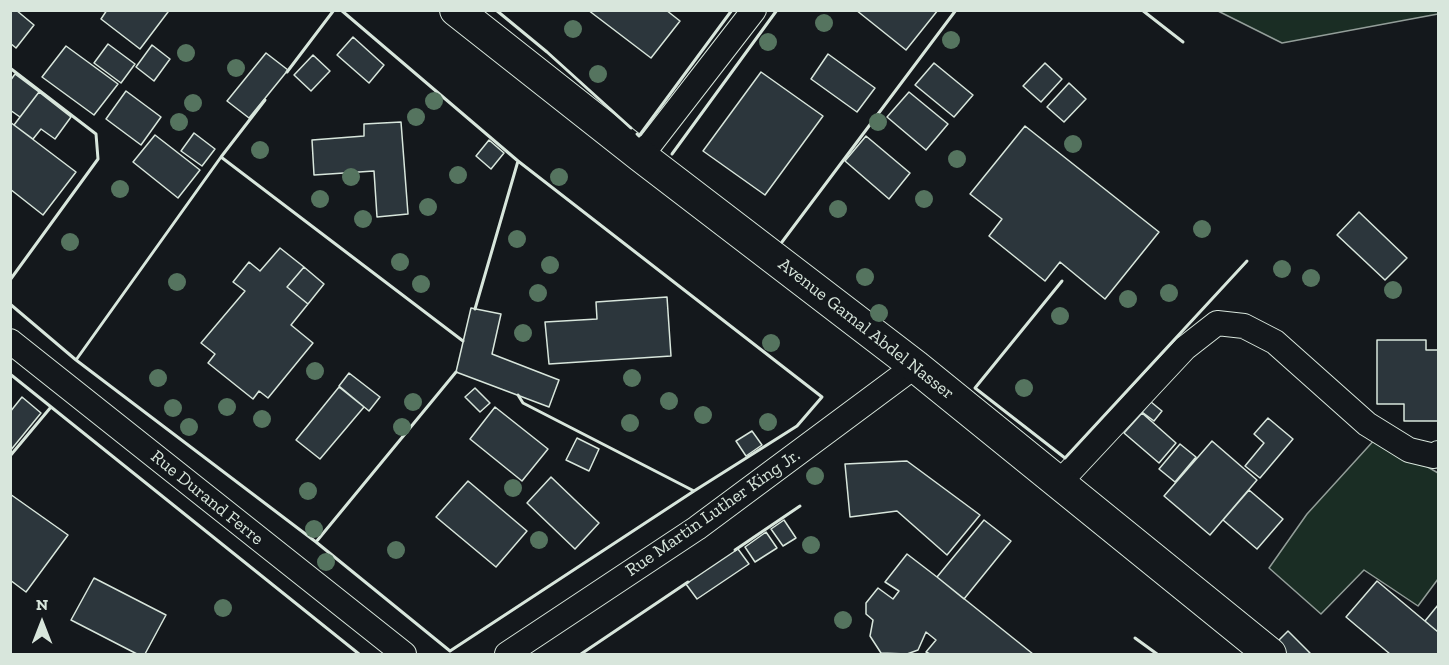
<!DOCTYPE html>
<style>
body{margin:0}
#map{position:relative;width:1449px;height:665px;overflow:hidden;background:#14181c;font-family:"Zilla Slab",serif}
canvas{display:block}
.frame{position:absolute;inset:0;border:12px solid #d8e6dc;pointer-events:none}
.north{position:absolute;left:12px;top:593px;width:60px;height:60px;-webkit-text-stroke:4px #14181c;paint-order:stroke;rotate:0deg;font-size:16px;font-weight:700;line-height:24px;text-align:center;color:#d8e6dc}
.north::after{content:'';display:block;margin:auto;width:21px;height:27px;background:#d8e6dc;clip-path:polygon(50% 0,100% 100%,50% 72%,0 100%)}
</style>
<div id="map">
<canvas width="1449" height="665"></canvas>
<div class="frame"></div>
<div class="north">N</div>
</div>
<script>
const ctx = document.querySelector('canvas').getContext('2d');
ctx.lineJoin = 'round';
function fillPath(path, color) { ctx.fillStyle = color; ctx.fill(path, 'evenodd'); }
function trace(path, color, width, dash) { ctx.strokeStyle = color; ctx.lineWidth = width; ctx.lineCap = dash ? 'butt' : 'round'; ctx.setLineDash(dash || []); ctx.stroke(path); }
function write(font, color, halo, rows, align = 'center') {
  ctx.font = font + ' "Zilla Slab",serif'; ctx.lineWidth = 4.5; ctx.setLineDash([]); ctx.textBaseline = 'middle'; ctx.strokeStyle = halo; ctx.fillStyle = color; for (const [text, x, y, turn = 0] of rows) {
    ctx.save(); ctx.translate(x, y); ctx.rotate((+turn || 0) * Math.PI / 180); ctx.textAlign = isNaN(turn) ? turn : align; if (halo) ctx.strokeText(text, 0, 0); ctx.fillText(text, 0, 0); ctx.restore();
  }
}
const green = new Path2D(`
 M1438,10V14L1282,43L1218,11Z
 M1377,437L1438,473V579L1418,606L1364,570L1321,614L1269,568L1307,514Z`);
fillPath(green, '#1a2d24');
trace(green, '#939e99', 1.5);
const building = new Path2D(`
 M10,10H16L34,25L16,48L10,43Z
 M107,10H166L168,12L140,49L101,19Z
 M588,10H666L680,21L651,58Z
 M856,10H938L906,50Z
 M353,37L384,65L369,83L337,55Z
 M108,44L135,64L121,83L94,63Z
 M152,45L170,59L154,81L136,67Z
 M66,46L118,84L94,115L42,77Z
 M266,53L288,70L249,118L227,101Z
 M828,54L875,88L857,112L811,79Z
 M313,55L330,71L311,91L294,75Z
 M934,63L973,95L954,117L915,85Z
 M1045,63L1062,79L1041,102L1023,86Z
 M761,72L823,116L765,195L703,151Z
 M15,74L39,92L20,117L10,110V81Z
 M1069,83L1086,99L1064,122L1047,107Z
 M126,91L161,117L141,145L106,119Z
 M39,92L71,117L55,139L41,129L33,139L14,125Z
 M909,92L948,124L926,150L887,117Z
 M10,122L76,172L43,215L10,189Z
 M401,122L408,214L377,217L374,171L314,175L312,140L364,136V124Z
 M1025,126L1159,232L1105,299L1060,262L1045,281L989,236L1002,219L970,194Z
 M194,133L215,149L202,166L181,151Z
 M155,135L200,170L178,198L133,162Z
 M866,136L910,173L889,199L845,161Z
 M489,140L504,153L491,169L476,156Z
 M1359,212L1407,258L1385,280L1337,235Z
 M280,248L304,267L287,287L308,304L291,325L313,343L268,398L259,391L253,399L208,363L215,354L201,343L245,291L233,282L249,262L260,271Z
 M304,267L324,284L308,304L287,287Z
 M667,297L671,356L549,364L545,322L597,319L596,302Z
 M471,308L501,314L492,354L559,380L549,407L456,372Z
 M1377,340H1426V350H1438V421H1404V404H1377Z
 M349,373L380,397L369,411L339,386Z
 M339,387L364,407L320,459L296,440Z
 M475,388L490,403L480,412L465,397Z
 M22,397L41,413L10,451V412Z
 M1151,402L1162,411L1154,421L1142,412Z
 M495,407L548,449L522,481L470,439Z
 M1142,413L1176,443L1159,463L1124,433Z
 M1268,418L1293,439L1260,478L1245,466L1264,443L1254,434Z
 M752,431L762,445L746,456L736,441Z
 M577,438L599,449L589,471L566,460Z
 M1212,441L1257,480L1210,535L1164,496Z
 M1180,444L1196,457L1175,482L1159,469Z
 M907,461L980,515L947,555L897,511L850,517L845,464Z
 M551,477L599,523L575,549L527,503Z
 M468,481L527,531L496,567L436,517Z
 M1249,490L1283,519L1257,549L1223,520Z
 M10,494L68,535L26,592L10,580Z
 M784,520L796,538L783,546L771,529Z
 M984,520L1011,541L964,599L937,577Z
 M766,532L777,548L755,562L745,547Z
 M738,549L749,564L697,599L686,584Z
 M907,554L937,577L1033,654H930L926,652L936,640L926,632L918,650L907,654L881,653L870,636L873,620L866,614V603L878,588L893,599L899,591L885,582Z
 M94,578L166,615L145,654H137L71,620Z
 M1377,581L1438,632V654H1390L1346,617Z
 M1438,605V632L1425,621Z
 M1288,631L1310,653L1308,654H1286L1275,644Z`);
fillPath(building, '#2c363c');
trace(building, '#d8e6dc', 1.5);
const minor = new Path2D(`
 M641,156L754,10
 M10,341L404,654
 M1060,482L1185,348L1217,323L1244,326L1275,342L1367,424L1409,450L1434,456L1438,453
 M507,654L697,528L915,366`);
const tertiary = new Path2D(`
 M456,10L641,156L915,366L1270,654`);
trace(minor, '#d8e6dc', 26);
trace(tertiary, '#d8e6dc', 34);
trace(minor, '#14181c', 24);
trace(tertiary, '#14181c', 32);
trace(new Path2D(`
 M341,10L518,161
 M496,10L547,52L631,128
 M1142,10L1183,42
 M10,68L96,134L98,159L10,280
 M287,72L334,10
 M265,100L221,157L76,360L316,542L456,372
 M637,134L639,136L732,10
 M672,154L777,10
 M221,157L463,341
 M782,242L956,10
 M1062,281L975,388L1065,458L1247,261
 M10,304L76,360
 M475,309L518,161L822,397L797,426L694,491L523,403L518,395
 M10,374L359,654
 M10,456L51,407
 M316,542L450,651L694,491
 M735,550L800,506
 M1135,638L1157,654
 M581,654L688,582`), '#d8e6dc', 3);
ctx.fillStyle = '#55745f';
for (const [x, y] of [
 [824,23],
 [573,29],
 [951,40],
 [768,42],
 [186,53],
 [236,68],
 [598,74],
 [434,101],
 [193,103],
 [416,117],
 [179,122],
 [878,122],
 [1073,144],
 [260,150],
 [957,159],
 [458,175],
 [351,177],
 [559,177],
 [120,189],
 [320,199],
 [924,199],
 [428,207],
 [838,209],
 [363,219],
 [1202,229],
 [517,239],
 [70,242],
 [400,262],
 [550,265],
 [1282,269],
 [865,277],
 [1311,278],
 [177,282],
 [421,284],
 [1393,290],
 [538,293],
 [1169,293],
 [1128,299],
 [879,313],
 [1060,316],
 [523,333],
 [771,343],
 [315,371],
 [158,378],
 [632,378],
 [1024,388],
 [669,401],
 [413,402],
 [227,407],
 [173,408],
 [703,415],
 [262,419],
 [768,422],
 [630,423],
 [189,427],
 [402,427],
 [815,476],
 [513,488],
 [308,491],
 [314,529],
 [539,540],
 [811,545],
 [396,550],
 [326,562],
 [223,608],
 [843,620]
]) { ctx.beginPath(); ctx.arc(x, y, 9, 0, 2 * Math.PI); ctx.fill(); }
write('18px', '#d8e6dc', '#14181c', [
 ["Avenue Gamal Abdel Nasser",866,329,38],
 ["Rue Durand Ferre",207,498,39],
 ["Rue Martin Luther King Jr.",713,513,-35]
]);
</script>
